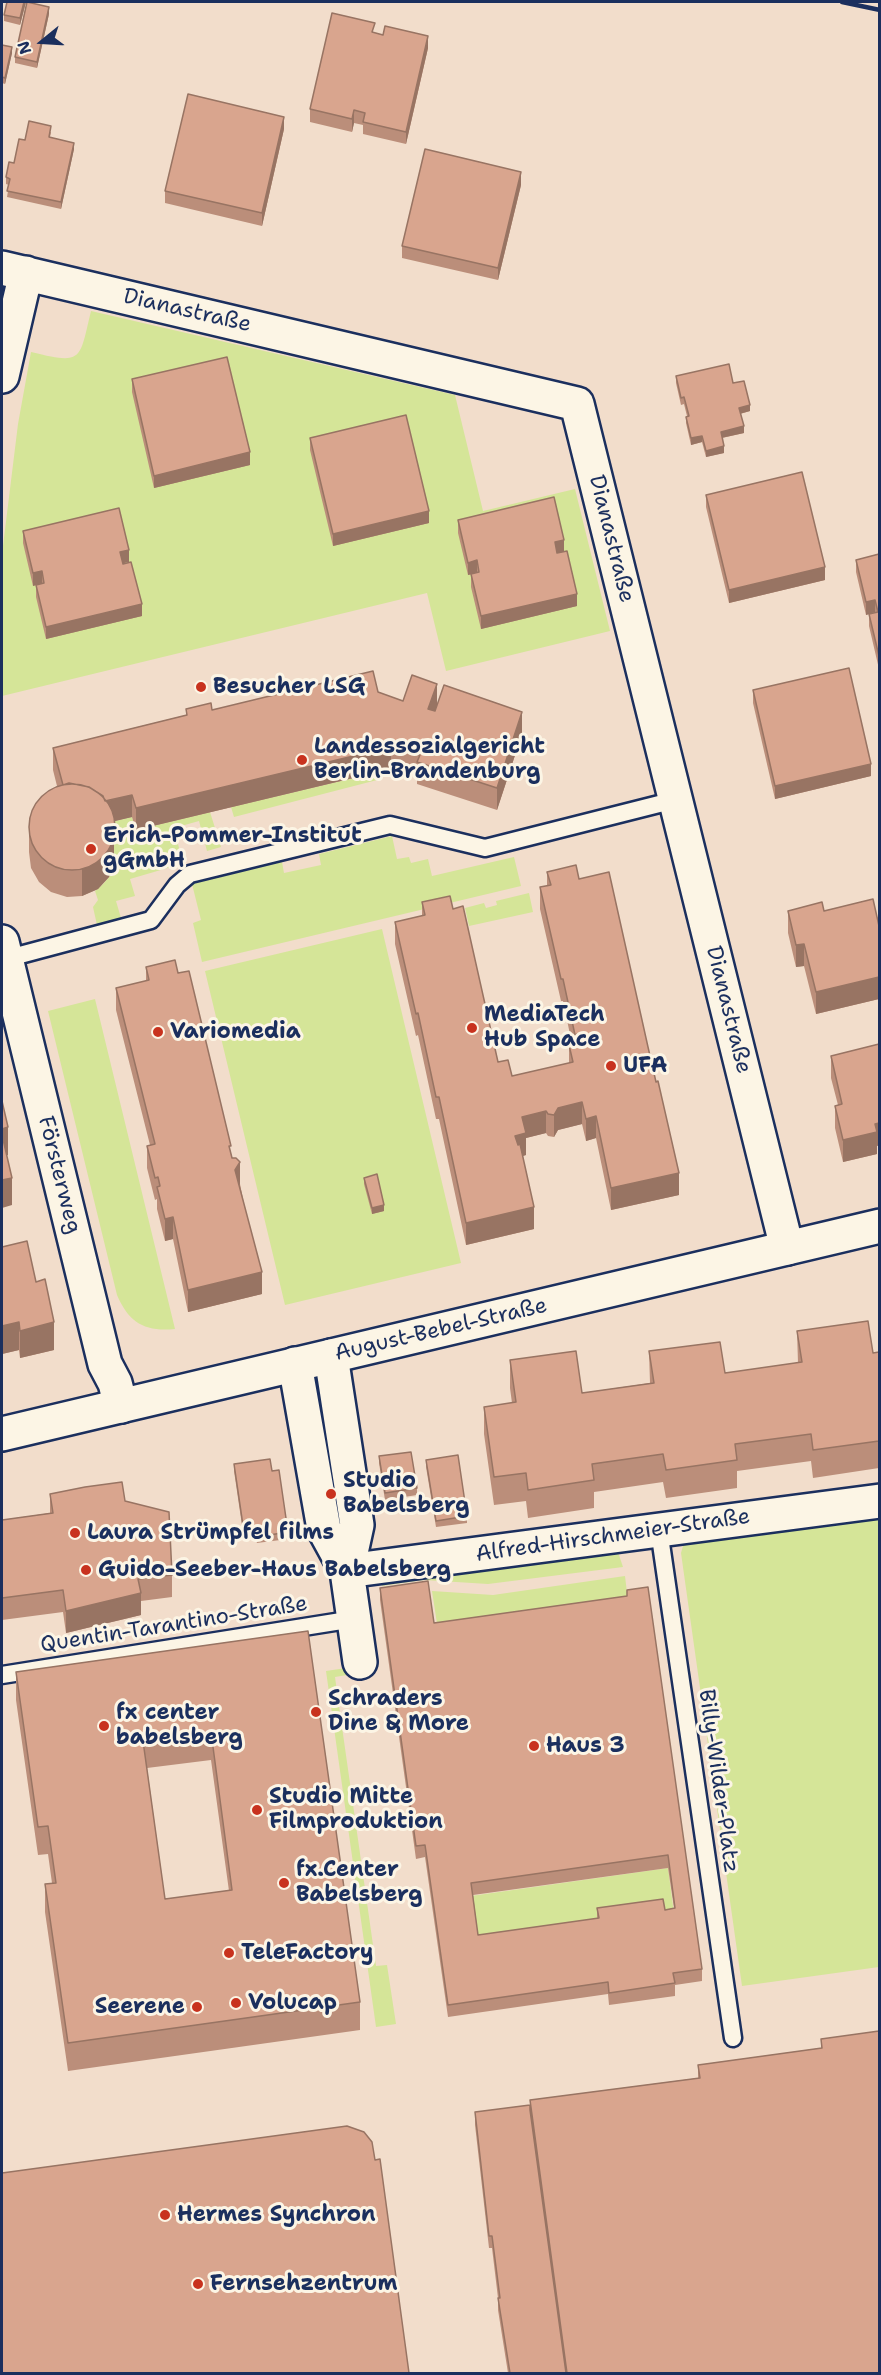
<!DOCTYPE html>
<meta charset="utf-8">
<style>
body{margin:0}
#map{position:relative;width:881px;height:2375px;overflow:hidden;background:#f2ddcb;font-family:"Shantell Sans",sans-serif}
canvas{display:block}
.frame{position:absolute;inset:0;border:3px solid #1b2f5e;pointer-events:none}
.north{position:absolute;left:12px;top:12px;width:60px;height:60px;-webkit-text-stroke:4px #fcf5e5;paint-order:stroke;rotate:252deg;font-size:16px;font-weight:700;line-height:24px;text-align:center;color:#1b2f5e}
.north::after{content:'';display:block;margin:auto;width:21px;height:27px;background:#1b2f5e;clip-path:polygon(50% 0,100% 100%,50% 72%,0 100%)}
</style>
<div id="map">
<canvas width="881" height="2375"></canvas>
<div class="frame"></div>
<div class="north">N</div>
</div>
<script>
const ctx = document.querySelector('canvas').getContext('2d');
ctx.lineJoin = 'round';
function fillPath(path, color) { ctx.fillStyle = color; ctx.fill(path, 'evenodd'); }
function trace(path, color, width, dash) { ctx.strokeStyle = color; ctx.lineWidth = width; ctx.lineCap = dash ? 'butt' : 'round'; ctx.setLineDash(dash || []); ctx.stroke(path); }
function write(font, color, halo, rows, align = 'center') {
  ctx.font = font + ' "Shantell Sans",sans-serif'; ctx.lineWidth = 6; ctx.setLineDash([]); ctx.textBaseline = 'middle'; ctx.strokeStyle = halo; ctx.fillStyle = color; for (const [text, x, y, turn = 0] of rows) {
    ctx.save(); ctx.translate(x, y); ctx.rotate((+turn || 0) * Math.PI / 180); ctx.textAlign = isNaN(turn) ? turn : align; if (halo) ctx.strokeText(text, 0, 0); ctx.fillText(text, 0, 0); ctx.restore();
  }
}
fillPath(new Path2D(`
 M91,311L455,395L483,511L575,489L610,631L446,671L427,593L2,696V554L18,424L31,352C84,365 79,360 91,311Z
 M379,772L381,779L234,817L231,807Z
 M210,812L221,847L207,851L199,821L174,828L179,848L178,862L171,867L130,879L135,896L116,901L121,918L97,925L93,907L98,900L95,891C123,870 116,850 103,824L132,817L136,830Z
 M392,836L397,859L409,857L411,863L428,859L432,876L514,857L521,886L202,962L193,923L201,920L192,884L282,862L284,873L321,865L319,854Z
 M529,893L533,912L469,926L465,908L484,903L486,908L497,905L496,901Z
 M382,929L461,1263L285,1305L205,971Z
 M95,999L175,1329C145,1332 129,1323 117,1295L48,1011Z
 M879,1516V1967L742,1986L681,1553L683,1546L690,1542Z
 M618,1552L623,1567L488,1584L424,1580L382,1586L380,1574Z
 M625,1576L628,1601L438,1630L432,1591L493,1595Z
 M346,1668L347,1675L335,1677L340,1713L376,1966L387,1965L396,2024L376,2027L326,1671Z
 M668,1868L675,1921L478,1948L471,1896Z`), '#d5e598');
const service = new Path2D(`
 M5,959L151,920L177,885L190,874L390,825L485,848L675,800
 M659,1530L733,2038
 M2,1675L354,1619`);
const minor = new Path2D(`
 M2,268L577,404L787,1248
 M2,376L26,273
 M2,942L105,1364L115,1383L121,1406
 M331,1356L357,1525L347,1571L360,1662
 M295,1364L324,1529L347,1571
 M347,1571L880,1501`);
const tertiary = new Path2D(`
 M2,1434L880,1226`);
trace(service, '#1b2f5e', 21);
trace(minor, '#1b2f5e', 38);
trace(tertiary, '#1b2f5e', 38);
trace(service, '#fcf5e5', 16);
trace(minor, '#fcf5e5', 33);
trace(tertiary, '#fcf5e5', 33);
trace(new Path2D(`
 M842,2L880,10`), '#1b2f5e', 4.5);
fillPath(new Path2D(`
 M7,2H26L20,25L4,21V15Z
 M49,14L37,68L15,63V57Z
 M375,33L428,48L406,144L363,134V125L354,123L352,132L310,122V109Z
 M2,45L12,53L5,84L2,83Z
 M284,129L262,226L165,203V191Z
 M51,132L50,137L74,149L61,209L7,197L9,185L6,184V177L25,140Z
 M521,185L498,280L402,258V246Z
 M676,376L733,383L750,411L740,414L744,433L722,438L724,453L706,457L702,442L691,445L686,423V417L687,416L684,404L681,405L676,383Z
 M132,379L250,465L154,488L132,392Z
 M310,438L429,523L333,546L310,450Z
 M706,495L825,580L729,603L706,507Z
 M458,520L564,552L577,606L481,629L471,587V574L468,575L458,533Z
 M23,531L142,616L46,639L36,597V585L33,586L23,543Z
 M879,554V669L869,626V614L866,615L856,572V560Z
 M753,690L871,776L775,799L753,703Z
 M378,692L403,701L437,705L522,734L497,810L417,784V776L391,767V769L136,830L132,817L114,821V862L109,877L98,889L82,896L67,897L51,892L39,882L31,868L29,852V824L57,786L53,770V748L186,715V709L212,710Z
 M547,872L579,879L679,1195L611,1210L596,1138L586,1141L582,1124L558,1130L554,1137L548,1136L546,1133L526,1138V1155L523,1156L534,1229L466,1245L439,1119H436L418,1035L416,1036L395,944V922L422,916V902L453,909L498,1062L512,1076L569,1063V1045L572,1044L563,1001H561L540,909V887L547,886Z
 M788,911L879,926V999L816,1014L804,966L796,967L788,933Z
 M146,967L178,973L240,1184L262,1294L188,1312L173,1239L165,1241L157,1209V1199L155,1200L147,1168V1146L150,1145L116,1010V988L146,981Z
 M879,1044V1145L877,1146V1154L843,1162L835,1128V1106L838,1105L831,1078V1056Z
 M364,1178L384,1211L372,1214L364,1184Z
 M36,1282L54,1350L20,1358L19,1350L2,1354Z
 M797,1331L873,1353L879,1352V1468L813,1478L811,1461L737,1471V1488L666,1498L663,1482L594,1492V1508L528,1518L526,1501L494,1505L484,1434V1407L512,1403L510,1388V1360L582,1393L650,1383L649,1351L725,1373L798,1363Z
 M379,1456L417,1488V1495L385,1500L379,1463Z
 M426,1460L467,1516V1523L436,1527L426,1467Z
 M234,1464L272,1471L288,1532V1539L257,1543L255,1537L244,1539L234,1471Z
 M50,1494L125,1501L172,1575V1597L141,1601V1615L66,1633L63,1612L2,1620V1520L50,1513Z
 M380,1588L434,1623L627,1596V1590L702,1969V1981L675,1985V1996L609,2005L608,1994L448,2017L425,1857L416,1859L380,1600ZM668,1868L674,1908L665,1910L597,1908V1919L478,1935L473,1895Z
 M308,1631L360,2002V2030L68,2071L45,1912V1884L52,1883L48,1854L38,1855L16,1700V1672ZM211,1760L229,1891L165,1899L147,1768Z
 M821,2039L879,2373H508L498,2310V2298L492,2248H489L475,2125V2112L530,2105V2100L698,2078V2065L821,2048Z`), '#bb8e7a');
fillPath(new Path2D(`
 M24,2H26L20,25V18Z
 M49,7V14L37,68V62Z
 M428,36V48L406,144V132Z
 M12,47V53L5,84V78Z
 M354,110V123L352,132V119Z
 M284,117V129L262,226V213Z
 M74,143V149L61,209V202Z
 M521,172V185L498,280V268Z
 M750,405V411L739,414V408Z
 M744,426V433L721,438V432Z
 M702,436V442L691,445V438Z
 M724,446V453L706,457V451Z
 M250,452V465L154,488V476Z
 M429,511V523L333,546V534Z
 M564,540V552L555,554V542Z
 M129,550V562L120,564V552Z
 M477,560V573L468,575V563Z
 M825,567V580L729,603V590Z
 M42,571V583L33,586V573Z
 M577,594V606L481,629V616Z
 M875,600V612L866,615V602Z
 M142,604V616L46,639V627Z
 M437,684V706L428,731V709Z
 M522,712V734L497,810V788Z
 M391,747V769L136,830V808Z
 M871,764V776L775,799V786Z
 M132,795V817L103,824V802Z
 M114,834V862L109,877L98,889L82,896V868Z
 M804,944V966L796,967V945Z
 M879,977V999L816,1014V992Z
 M577,1034V1056L575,1057V1035Z
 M582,1102V1124L558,1130L554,1137V1115L558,1108Z
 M546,1111V1133L526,1138V1155L515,1158V1136L522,1117Z
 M596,1116V1138L586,1141V1119Z
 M879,1123V1145L877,1146V1154L843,1162V1140L875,1124Z
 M8,1127V1155L2,1157V1129Z
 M240,1162V1184L235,1192V1170Z
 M679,1173V1195L611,1210V1188Z
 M12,1178V1205L2,1208V1180Z
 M384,1205V1211L372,1214V1208Z
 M534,1207V1229L466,1245V1223Z
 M173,1217V1239L165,1241V1219Z
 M262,1272V1294L188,1312V1290Z
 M19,1322V1350L2,1354V1326Z
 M54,1322V1350L20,1358V1331Z
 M141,1593V1615L66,1633V1611Z`), '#987463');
const building = new Path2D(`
 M7,2H24L20,18L4,15Z
 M27,2L49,7L37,62L15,57Z
 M332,13L375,23L372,32L383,35L385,26L428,36L406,132L363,122L365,113L354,110L352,119L310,109Z
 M2,45L12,47L5,78L2,77Z
 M188,94L284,117L262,213L165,191Z
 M29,121L51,126L49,137L74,143L61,202L7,191L10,179L6,177L9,162L14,163L19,139L25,140Z
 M425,149L521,172L498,268L402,246Z
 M227,357L250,452L154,476L132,379Z
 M729,364L733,383L744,381L750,405L739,408L744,426L721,432L724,446L706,451L702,436L691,438L686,417L689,416L684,397L681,398L676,376Z
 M406,415L429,511L333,534L310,438Z
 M802,472L825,567L729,590L706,495Z
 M554,497L564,540L555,542L557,553L567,551L577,594L481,616L471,574L479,572L477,560L468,563L458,520Z
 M119,508L129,550L120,552L123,564L131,562L142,604L46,627L36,585L44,583L42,571L33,573L23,531Z
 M879,554V656L869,614L878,612L875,600L866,602L856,560Z
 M849,668L871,764L775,786L753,690Z
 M373,671L378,692L403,701L412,675L437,684L428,709L435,711L444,685L522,712L497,788L417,762L420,755L391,745V747L136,808L132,795L105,801L103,796L89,787L69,783L63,785L53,748L187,715L186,709L211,703L212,710Z
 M29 827a43 43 0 1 1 86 0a43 43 0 1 1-86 0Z
 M576,865L579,879L609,872L648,1047L656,1082L658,1081L679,1173L611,1188L596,1116L586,1119L582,1102L558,1108L554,1115L548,1114L546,1111L522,1117L526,1133L515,1136L518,1145L520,1144L534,1207L466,1223L439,1097H436L418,1013L416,1014L395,922L425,915L422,902L450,896L453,909L463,906L498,1062L508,1060L512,1076L573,1062L569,1045L579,1043L577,1034L575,1035L563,979H561L540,887L551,885L547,872Z
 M873,899L879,926V977L816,992L804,944L796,945L788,911L822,902L824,911Z
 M175,960L178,973L189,971L231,1146H229L232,1158H236L240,1162L235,1170L262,1272L188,1290L173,1217L165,1219L157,1187L160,1186L158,1177L155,1178L147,1146L155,1144L116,988L149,980L146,967Z
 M879,1044V1123L875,1124L877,1132L843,1140L835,1106L842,1104L831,1056Z
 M2,1101L8,1127L2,1129Z
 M2,1135L12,1178L2,1180Z
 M377,1174L384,1205L372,1208L364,1178Z
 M27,1241L36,1282L45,1279L54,1322L20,1331L19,1322L2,1326V1247Z
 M868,1321L873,1353L879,1352V1441L813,1450L811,1434L735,1444L737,1460L666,1470L663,1454L592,1464L594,1480L528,1490L526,1473L494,1477L484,1407L516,1402L510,1360L576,1351L582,1393L654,1383L649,1351L720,1342L725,1373L802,1362L797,1331Z
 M411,1452L417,1488L385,1493L379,1456Z
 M458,1455L467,1516L436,1521L426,1460Z
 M270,1459L272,1471L279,1470L288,1532L257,1537L255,1531L244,1532L234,1464Z
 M122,1482L125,1501L169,1512L172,1575L138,1579L141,1593L66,1611L63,1590L2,1598V1520L53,1513L50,1494L85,1487Z
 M428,1581L434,1623L627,1596V1590L648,1587L702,1969L673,1973L675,1983L609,1993L608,1982L448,2005L425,1845L416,1846L380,1588ZM668,1855L675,1908L665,1910L663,1899L597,1908L599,1918L478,1935L471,1883Z
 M308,1631L360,2002L68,2043L45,1884L56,1883L48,1826L38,1827L16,1672ZM211,1732L232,1890L165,1899L143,1741Z
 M879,2031V2373H567L530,2100L700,2078L698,2065L822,2048L821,2039Z
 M530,2105V2110L566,2373H510L498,2298H500L492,2236H489L475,2112Z
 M347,2126L364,2132L372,2142L375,2160L380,2159L409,2373H2V2173Z`);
fillPath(building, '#d9a58e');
trace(building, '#987463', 1.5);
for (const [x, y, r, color] of [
 [201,687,6,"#c8321e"],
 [302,760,6,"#c8321e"],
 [91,849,6,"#c8321e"],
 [472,1028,6,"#c8321e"],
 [158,1032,6,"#c8321e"],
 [611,1066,6,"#c8321e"],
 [331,1494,6,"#c8321e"],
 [75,1533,6,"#c8321e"],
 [86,1570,6,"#c8321e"],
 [316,1712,6,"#c8321e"],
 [104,1726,6,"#c8321e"],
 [534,1746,6,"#c8321e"],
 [257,1810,6,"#c8321e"],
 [284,1883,6,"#c8321e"],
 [229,1953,6,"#c8321e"],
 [236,2003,6,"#c8321e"],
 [197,2007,6,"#c8321e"],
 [165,2215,6,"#c8321e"],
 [198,2284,6,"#c8321e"]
]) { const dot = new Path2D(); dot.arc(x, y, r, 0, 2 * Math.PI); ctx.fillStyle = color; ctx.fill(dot); trace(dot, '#fcf5e5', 2); }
write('22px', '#1b2f5e', '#fcf5e5', [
 ["Dianastraße",187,311,13],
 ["Dianastraße",611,539,76],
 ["Dianastraße",728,1010,76],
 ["Försterweg",59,1175,76],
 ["August-Bebel-Straße",441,1330,-13],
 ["Alfred-Hirschmeier-Straße",613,1536,-8],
 ["Quentin-Tarantino-Straße",174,1625,-9],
 ["Billy-Wilder-Platz",718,1781,82]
]);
write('bold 22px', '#1b2f5e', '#fcf5e5', [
 ["Besucher LSG",213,687],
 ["Landessozialgericht",314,747],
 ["Berlin-Brandenburg",314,772],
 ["Erich-Pommer-Institut",103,836],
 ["gGmbH",103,861],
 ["MediaTech",484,1015],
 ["Hub Space",484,1040],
 ["Variomedia",170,1032],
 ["UFA",623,1066],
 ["Studio",343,1481],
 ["Babelsberg",343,1506],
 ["Laura Strümpfel films",87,1533],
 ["Guido-Seeber-Haus Babelsberg",98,1570],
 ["Schraders",328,1699],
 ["Dine & More",328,1724],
 ["fx center",116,1713],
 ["babelsberg",116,1738],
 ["Haus 3",546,1746],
 ["Studio Mitte",269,1797],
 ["Filmproduktion",269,1822],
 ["fx.Center",296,1870],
 ["Babelsberg",296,1895],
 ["TeleFactory",241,1953],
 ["Volucap",248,2003],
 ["Seerene",185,2007,"right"],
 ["Hermes Synchron",177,2215],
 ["Fernsehzentrum",210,2284]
], 'left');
</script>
